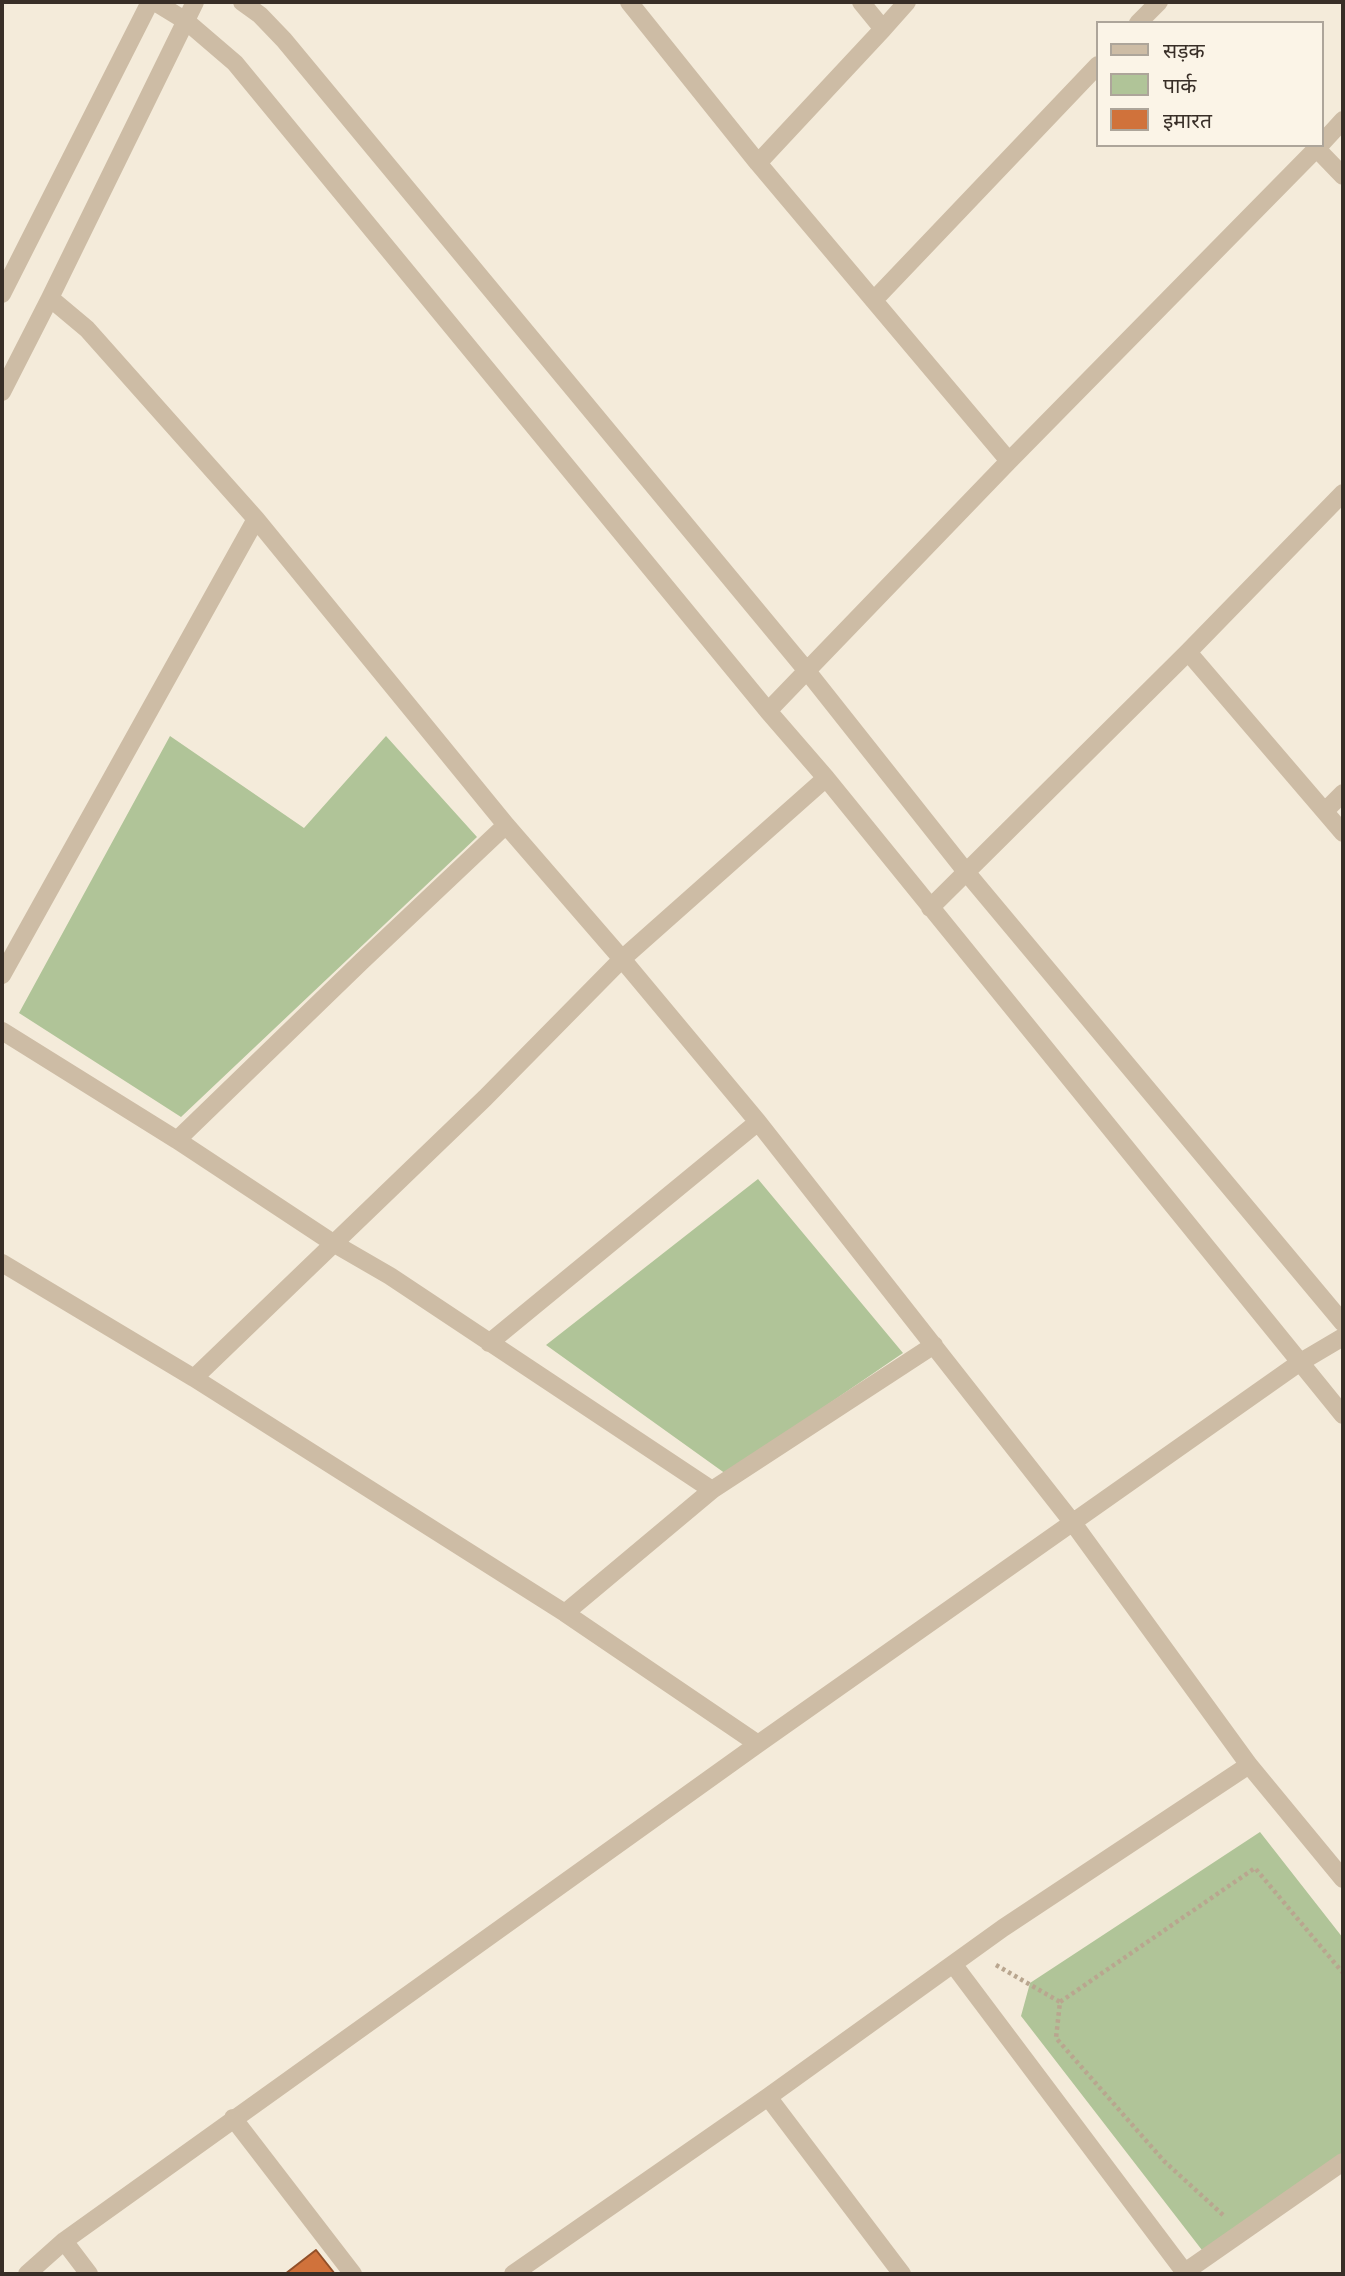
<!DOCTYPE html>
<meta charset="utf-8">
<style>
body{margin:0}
#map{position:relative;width:1345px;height:2276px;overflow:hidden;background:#f4ebda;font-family:"Noto Sans","Noto Sans Devanagari",sans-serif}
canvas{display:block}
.frame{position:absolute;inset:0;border:4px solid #382e27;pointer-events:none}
.legend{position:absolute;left:1096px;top:21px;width:228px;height:126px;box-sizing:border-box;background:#fbf4e7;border:2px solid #ada59a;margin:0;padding:9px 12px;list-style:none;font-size:21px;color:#382e27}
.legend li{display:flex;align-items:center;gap:14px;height:35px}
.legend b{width:35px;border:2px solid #ada59a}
</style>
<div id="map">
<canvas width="1345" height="2276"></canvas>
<div class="frame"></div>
<ul class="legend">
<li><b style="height:9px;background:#cdbca5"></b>सड़क</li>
<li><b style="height:19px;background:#b0c498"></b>पार्क</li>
<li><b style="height:19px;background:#d0723b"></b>इमारत</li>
</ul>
</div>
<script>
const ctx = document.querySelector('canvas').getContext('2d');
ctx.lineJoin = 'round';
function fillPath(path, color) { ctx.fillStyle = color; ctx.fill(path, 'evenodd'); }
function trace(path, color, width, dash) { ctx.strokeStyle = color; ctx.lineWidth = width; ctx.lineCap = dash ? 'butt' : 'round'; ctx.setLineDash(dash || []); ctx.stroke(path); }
fillPath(new Path2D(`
 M170,736L304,828L386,736L477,837L181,1117L19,1013Z
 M758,1179L903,1353L726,1474L546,1345Z
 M1260,1832L1343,1938V2158L1205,2254L1021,2016L1030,1983Z`), '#b0c498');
const building = new Path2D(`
 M316,2250L335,2274H285Z`);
fillPath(building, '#d0723b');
trace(building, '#925029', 2);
trace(new Path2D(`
 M996,1965L1060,2002
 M1223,2215L1164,2161L1056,2038L1060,2002L1255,1868L1343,1973`), '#b9a68f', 4.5, [3.5, 3.5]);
trace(new Path2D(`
 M155,2L186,21L235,63L768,711L826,778L1343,1415
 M242,2L260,15L284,40L807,671L967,873L1343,1323
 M629,2L758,163L1009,461
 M861,2L883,29L907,2
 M1138,23L1159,2
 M1322,143L1343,120
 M1317,149L1343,176
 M758,163L883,29
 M2,294L150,2
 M50,298L87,329L256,519L506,825L622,959L758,1122L1073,1523L1249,1765L1343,1879
 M874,300L1098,65
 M2,392L50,298L195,2
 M1188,652L1343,833
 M768,711L1009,461L1320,145
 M1325,811L1343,793
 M930,908L1188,652L1343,493
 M2,975L256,519
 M2,1031L177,1140L333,1243L390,1276L712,1490L934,1345
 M177,1140L362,961L506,825
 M2,1263L194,1378L565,1613L758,1744
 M489,1343L758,1122
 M194,1378L485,1098L622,959L826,778
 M565,1613L712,1490
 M953,1964L1186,2274
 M768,2097L902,2274
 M233,2118L353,2274
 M64,2241L89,2274
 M1185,2272L1343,2162
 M27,2274L64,2241L758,1744L1299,1363L1343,1337
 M513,2274L768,2097L1003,1928L1249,1765`), '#cdbca5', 18);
</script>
